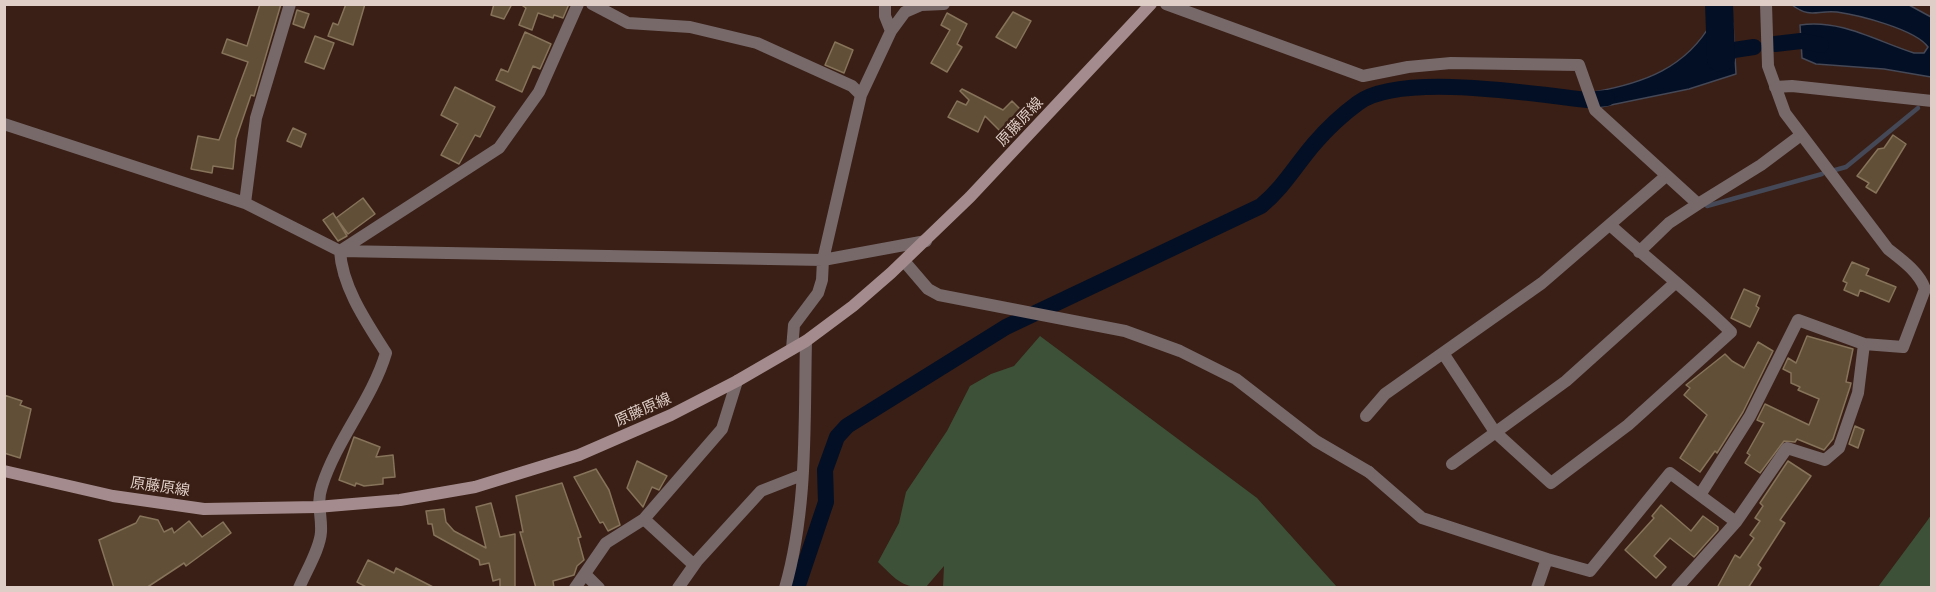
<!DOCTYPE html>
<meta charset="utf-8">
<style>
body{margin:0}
#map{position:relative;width:1936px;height:592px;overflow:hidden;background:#391f15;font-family:"Work Sans",sans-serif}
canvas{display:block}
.frame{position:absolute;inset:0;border:6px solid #dfcec7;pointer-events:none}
</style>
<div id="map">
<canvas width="1936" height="592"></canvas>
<div class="frame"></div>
</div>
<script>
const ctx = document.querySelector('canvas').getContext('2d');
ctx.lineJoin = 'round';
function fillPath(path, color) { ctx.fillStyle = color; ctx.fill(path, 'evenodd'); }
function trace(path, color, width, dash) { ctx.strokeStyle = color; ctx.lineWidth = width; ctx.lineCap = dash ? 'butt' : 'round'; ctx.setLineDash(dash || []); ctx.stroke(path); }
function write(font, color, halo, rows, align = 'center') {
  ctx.font = font + ' "Work Sans","Noto Sans JP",sans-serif'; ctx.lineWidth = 5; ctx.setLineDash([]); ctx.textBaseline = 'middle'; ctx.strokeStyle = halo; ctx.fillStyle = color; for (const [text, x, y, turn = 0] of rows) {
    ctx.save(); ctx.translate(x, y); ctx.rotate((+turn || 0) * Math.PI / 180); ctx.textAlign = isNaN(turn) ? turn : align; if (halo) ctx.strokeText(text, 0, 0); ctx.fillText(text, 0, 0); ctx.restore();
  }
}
fillPath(new Path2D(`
 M1040,336L1257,498L1337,587H943L944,566L926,587C901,588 896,579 878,562L899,523L906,492L947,431L970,386L991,374L1014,366Z
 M1931,515V587H1878L1927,521Z`), '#3c5138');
const water = new Path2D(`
 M1792,5H1909L1931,17V77L1884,69L1816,64L1802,58L1800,25C1841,19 1876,41 1914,53H1924L1928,47C1915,29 1858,15 1837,12C1816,10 1811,19 1792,5Z
 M1712,22L1733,23L1736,74L1689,89L1601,107L1594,92C1644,83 1686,68 1712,22Z`);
fillPath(water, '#030f25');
trace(water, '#454856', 1.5);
trace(new Path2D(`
 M1835,170L1846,167L1918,108
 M1707,206L1822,174`), '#454856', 4.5);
trace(new Path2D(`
 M1775,44L1801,41L1821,45
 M1715,61L1734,50L1754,47
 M797,588L826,502L825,470L837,437L847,426L1006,327L1261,206C1283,188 1296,165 1314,144C1326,130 1343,114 1358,103C1400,72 1534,94 1587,100L1607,98`), '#030f25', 16);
trace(new Path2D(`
 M1719,4L1721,58`), '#030f25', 28);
const building = new Path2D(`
 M260,4H281L254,96L251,95L236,139L233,169L213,166L212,173L191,169L198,136L219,140L248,62L222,53L227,39L247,46Z
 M346,4H365L353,45L328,36L333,23L338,25Z
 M494,4H512L504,19L491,15Z
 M520,4H569L563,18L554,15L553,18L538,13L532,30L519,25L526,8Z
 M297,10L309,14L304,28L293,24Z
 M1013,12L1031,21L1016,48L996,37Z
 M947,13L967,24L957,44L962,47L947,72L931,63L950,30L941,25Z
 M525,32L551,44L540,69L533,66L522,92L496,80L501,69L508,72Z
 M315,36L334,43L324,69L305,62Z
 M835,42L853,50L844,73L825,65Z
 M455,87L495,107L480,137L475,135L459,164L441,155L458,124L441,115Z
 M962,89L1003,110L1012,101L1023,112L1002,133L985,116L978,132L948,117L957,101L966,105L969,100L960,91Z
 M293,128L306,134L301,147L287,141Z
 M1893,135L1906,144L1876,193L1866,187L1869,183L1857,176L1878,149L1884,148Z
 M363,198L375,214L348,234L337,219L347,236L338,241L323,220L333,213L336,218Z
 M1852,262L1869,269L1866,275L1896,287L1889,302L1860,290L1858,296L1844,290L1847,283L1843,281Z
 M1744,289L1760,296L1756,306L1759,308L1750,327L1731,318Z
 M1807,336L1853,349L1846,382L1851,383L1850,387L1833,439L1824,450L1797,439L1795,442L1784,441L1760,473L1745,463L1750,455L1747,453L1764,423L1757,420L1765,404L1809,425L1819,399L1798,390L1800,387L1791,383V373L1783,369L1788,358L1796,363Z
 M1758,342L1773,351L1743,412L1717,453L1715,451L1700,472L1680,458L1707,415L1684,395L1690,388L1686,385L1725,354L1732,361L1744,368Z
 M4,395L22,401L20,405L31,409L20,458L4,453Z
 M1855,426L1864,430L1858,448L1849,444Z
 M354,437L380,447L376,457L393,455L395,477L383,478V484L364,486L356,483L355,486L339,480Z
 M637,461L667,476L659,490L652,487L643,507L627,488Z
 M1788,461L1811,476L1780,520L1785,523L1758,565L1761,568L1748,588H1717L1735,555L1740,558L1754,538L1750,535L1760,521L1755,518L1763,506L1760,503Z
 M596,469L609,490L620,525L608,531L603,522L600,523L574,477Z
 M562,483L581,537L578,538L584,560L577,566L574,575L553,581L554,588H536L520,532H523L516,496Z
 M491,503L500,537L515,534V588H500V579L493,581L489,563L480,565L479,560L434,535L432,524H428L426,511L444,509L446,522L454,531L486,548L476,507Z
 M1661,505L1691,531L1703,516L1718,527V530L1694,557L1670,538L1654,556L1666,567L1656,578L1625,550L1654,518L1652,516Z
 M140,516L158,520L164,532L172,528L174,533L189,521L202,537L223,522L231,533L186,566L184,563L146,588H114L99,540L136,523Z
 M368,560L394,573L396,568L435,588H368L357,582Z`);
fillPath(building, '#614f38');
trace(building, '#86735a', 1.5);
trace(new Path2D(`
 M592,4L628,23L690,27L757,43L852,86L861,95
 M885,4V16L891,31
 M1166,4L1363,76L1408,67L1451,63L1579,65L1595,110L1698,204L1761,165L1801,135
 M1775,87L1792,86L1932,101
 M4,124L245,203L340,251L823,260L926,241
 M245,203L256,118L290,4
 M1639,252L1669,223L1698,204
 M792,349L794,325L818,293L822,280L823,260L861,95L891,31L905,12L921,5L944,4
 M1443,353L1495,432L1551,483L1628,425L1731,332C1692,294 1650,261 1610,225
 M1366,416L1385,394L1542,283L1666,176
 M1452,464L1566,381L1675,283
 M1369,472L1422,518L1547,559L1537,588
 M1700,495L1750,416L1798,320L1864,344
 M644,519L694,565
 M1547,559L1590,571L1670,473L1736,522
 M586,575L599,588
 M299,588C306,571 320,549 321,532C322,514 316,504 322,486C337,439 372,400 386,353C367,323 342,287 340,251L499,148L539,92L578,4
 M575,588L606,543L644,519L722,429L737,381
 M678,588L697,561L761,491L802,475
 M785,588C808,508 804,423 806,341
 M1677,588L1736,522L1787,448L1825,460L1839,448L1858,393L1864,344L1903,347L1925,289C1919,272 1902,260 1888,249L1785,113L1768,66L1766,4`), '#776869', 12);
trace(new Path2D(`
 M904,261L928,289L939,295L1125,331L1180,351L1236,379L1316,441L1369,472`), '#776869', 12);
trace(new Path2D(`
 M4,471L113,496L204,509L317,507L400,500L475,487L579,455L671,415L737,381L806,341L853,306L891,273L970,197L1151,4`), '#a48c8e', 12);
write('15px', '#dfcec7', '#391f15', [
 ["原藤原線",1020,122,-47],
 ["原藤原線",643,410,-24],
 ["原藤原線",160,487,8]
]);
</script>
